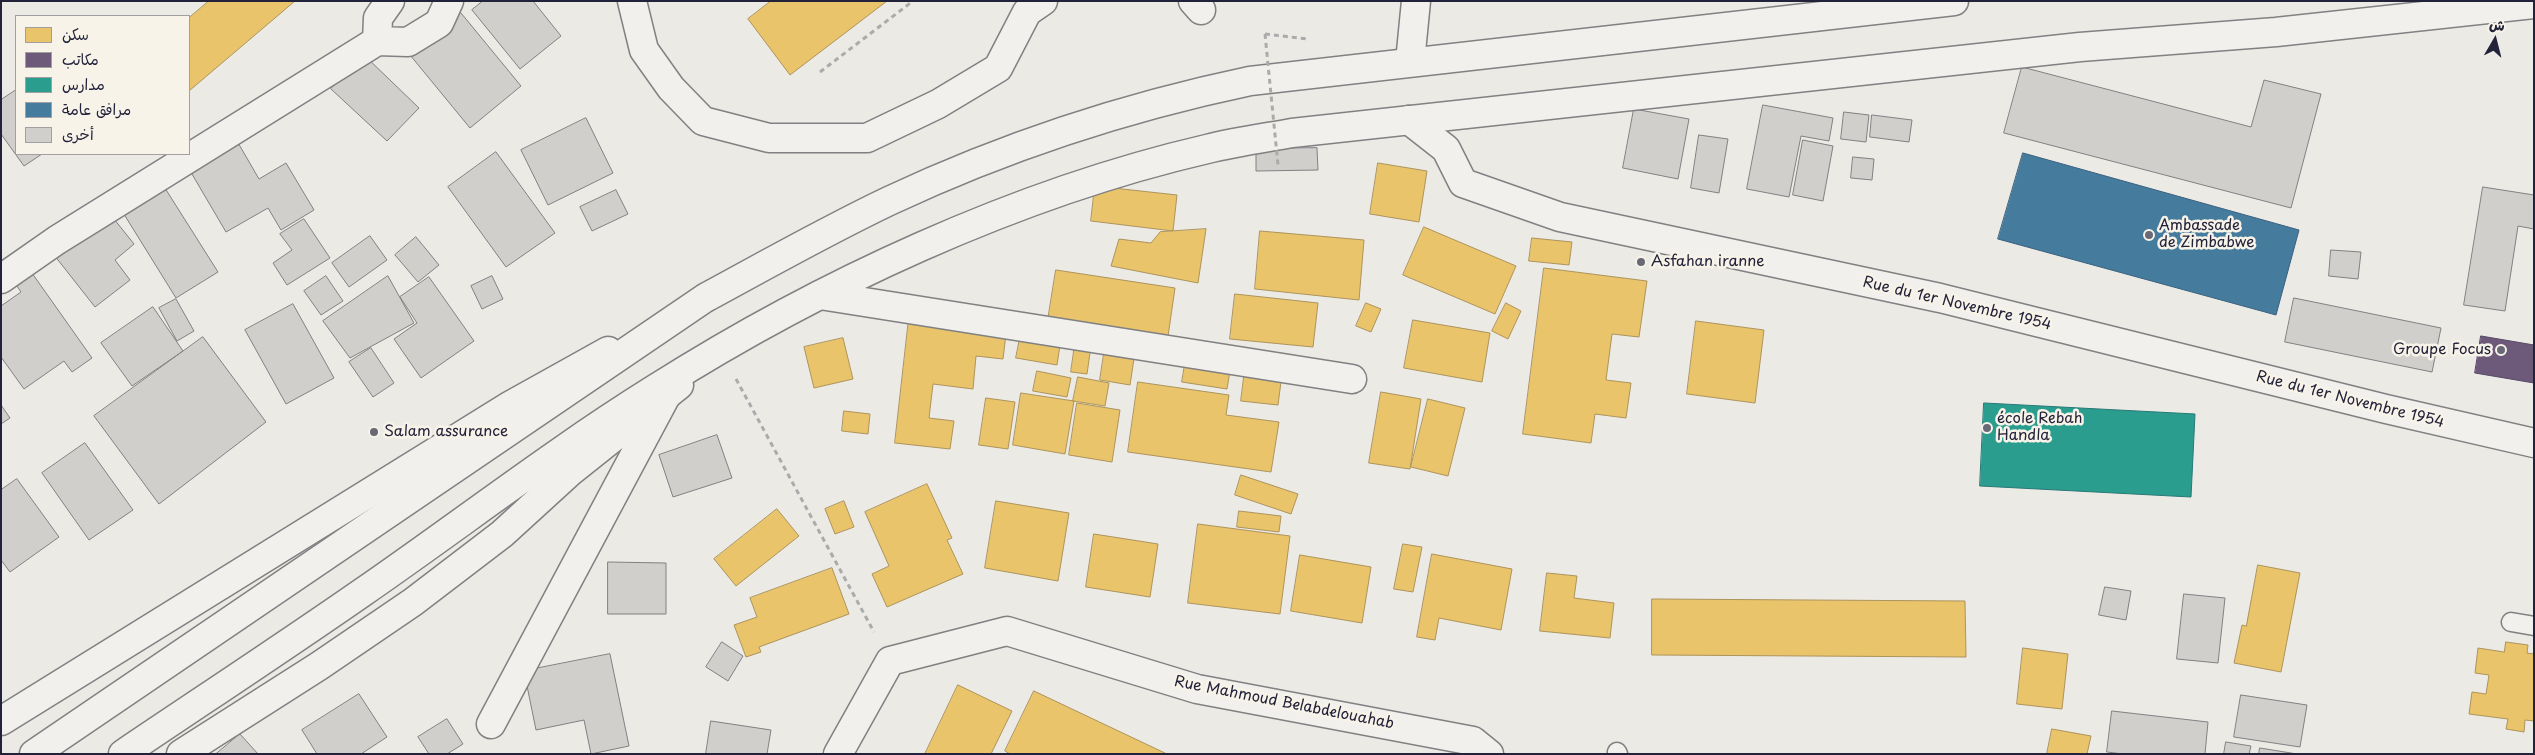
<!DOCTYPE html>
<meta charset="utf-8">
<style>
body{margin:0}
#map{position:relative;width:2535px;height:755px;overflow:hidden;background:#ebeae4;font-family:"Playpen Sans","Playpen Sans Arabic",sans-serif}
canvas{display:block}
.frame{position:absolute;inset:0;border:2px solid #22223b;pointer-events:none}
.legend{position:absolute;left:15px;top:15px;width:175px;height:140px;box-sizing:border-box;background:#f7f3e8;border:1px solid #a29fa3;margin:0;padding:6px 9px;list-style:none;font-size:15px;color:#22223b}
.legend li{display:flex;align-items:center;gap:10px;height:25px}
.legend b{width:25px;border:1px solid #a29fa3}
.north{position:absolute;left:2470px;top:15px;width:50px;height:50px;-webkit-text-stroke:4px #f7f3e8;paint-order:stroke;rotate:8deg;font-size:14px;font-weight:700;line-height:20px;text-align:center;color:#22223b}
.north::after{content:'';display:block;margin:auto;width:18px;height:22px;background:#22223b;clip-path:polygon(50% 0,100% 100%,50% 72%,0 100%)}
</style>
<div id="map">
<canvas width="2535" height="755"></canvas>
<div class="frame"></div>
<ul class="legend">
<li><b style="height:14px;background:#e9c46a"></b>سكن</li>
<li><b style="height:14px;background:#6d597a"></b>مكاتب</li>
<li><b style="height:14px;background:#2a9d8f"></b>مدارس</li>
<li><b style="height:14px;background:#457b9d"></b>مرافق عامة</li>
<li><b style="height:14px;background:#d0cfcc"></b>أخرى</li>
</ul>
<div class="north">ش</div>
</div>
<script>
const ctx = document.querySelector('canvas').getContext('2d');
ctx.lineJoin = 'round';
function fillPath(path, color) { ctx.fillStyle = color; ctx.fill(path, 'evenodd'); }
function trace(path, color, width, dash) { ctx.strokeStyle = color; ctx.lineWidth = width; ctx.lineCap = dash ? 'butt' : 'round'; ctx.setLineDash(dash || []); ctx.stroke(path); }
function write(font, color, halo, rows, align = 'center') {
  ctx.font = font + ' "Playpen Sans",sans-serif'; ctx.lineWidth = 5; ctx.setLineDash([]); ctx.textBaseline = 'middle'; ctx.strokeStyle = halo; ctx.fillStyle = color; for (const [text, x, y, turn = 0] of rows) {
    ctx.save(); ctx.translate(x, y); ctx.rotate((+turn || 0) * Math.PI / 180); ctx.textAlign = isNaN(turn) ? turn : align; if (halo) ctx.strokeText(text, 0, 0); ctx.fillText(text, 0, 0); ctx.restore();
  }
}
const homes = new Path2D(`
 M209,1H295L189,91V18Z
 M771,1H887L790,75L748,19Z
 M1378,163L1427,171L1419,222L1370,214Z
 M1095,186L1177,195L1173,231L1091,221Z
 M1424,227L1516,266L1495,314L1403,275Z
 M1206,229L1198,283L1111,266L1119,239L1151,243L1160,232Z
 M1260,231L1364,240L1359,300L1255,289Z
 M1532,238L1572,242L1569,265L1529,261Z
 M1544,268L1647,281L1639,337L1612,334L1606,380L1631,383L1626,418L1595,414L1591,443L1523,434Z
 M1056,270L1175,288L1167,343L1047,326Z
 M1235,294L1318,303L1313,347L1230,339Z
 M1366,303L1381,309L1371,332L1356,326Z
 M1506,303L1521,311L1508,339L1492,331Z
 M909,318L1006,334L1003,359L976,356L973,389L933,384L929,418L954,421L950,449L895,443Z
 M1413,320L1490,333L1482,382L1404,368Z
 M1696,321L1764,330L1755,403L1687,394Z
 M843,338L853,379L814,388L804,347Z
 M1020,338L1060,345L1057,365L1016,358Z
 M1075,344L1091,346L1087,374L1071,372Z
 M1105,347L1135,352L1130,385L1100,380Z
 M1185,364L1230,371L1227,389L1182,382Z
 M1245,369L1282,374L1278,405L1241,401Z
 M1037,371L1071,378L1067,397L1033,391Z
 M1078,377L1109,383L1105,406L1073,401Z
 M1138,382L1229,395L1226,415L1279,422L1271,472L1128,452Z
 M1381,392L1421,399L1410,469L1369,463Z
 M1021,393L1074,401L1065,454L1013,445Z
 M986,398L1015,402L1008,449L979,445Z
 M1428,399L1465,408L1448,476L1411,467Z
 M1077,403L1120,410L1112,462L1069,455Z
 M844,411L870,414L868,434L842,431Z
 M1241,475L1298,494L1291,514L1235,495Z
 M927,484L952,538L947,540L963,574L887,607L872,574L889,566L865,512Z
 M844,501L854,527L835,534L825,509Z
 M996,501L1069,513L1058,581L985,568Z
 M777,509L799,536L736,586L714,559Z
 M1239,511L1281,516L1279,532L1237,527Z
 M1198,524L1290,536L1280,614L1188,603Z
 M1094,534L1158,544L1150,597L1086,587Z
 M1403,544L1422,547L1413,592L1394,589Z
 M1432,554L1512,569L1501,630L1439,618L1435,640L1417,637Z
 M1300,555L1371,567L1362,623L1291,611Z
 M2258,565L2300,573L2281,672L2234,663L2242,625L2246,626Z
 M832,568L849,614L759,647L761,652L746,657L734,625L757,617L750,598Z
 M1547,573L1577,576L1574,598L1614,603L1610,638L1540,631Z
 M1652,599L1965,601L1966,657L1652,655Z
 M2506,642L2528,645L2527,653L2534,654V721L2525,720L2524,732L2506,729L2508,719L2469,714L2472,692L2486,694L2489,675L2475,673L2478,648L2504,652Z
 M2023,648L2068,654L2062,709L2017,704Z
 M958,685L1012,711L991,754H925Z
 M1034,691L1167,754H1010L1005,751Z
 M2052,729L2091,736L2087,754H2047Z`);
fillPath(homes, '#e9c46a');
trace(homes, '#ad935c', 1);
const offices = new Path2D(`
 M2481,336L2534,345V383L2475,373Z`);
fillPath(offices, '#6d597a');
trace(offices, '#564867', 1);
const schools = new Path2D(`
 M1984,403L2195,414L2191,497L1980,486Z`);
fillPath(schools, '#2a9d8f');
trace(schools, '#287876', 1);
const public = new Path2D(`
 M2023,153L2299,230L2276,315L1998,239Z`);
fillPath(public, '#457b9d');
trace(public, '#3a6080', 1);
const building = new Path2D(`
 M483,1H533L561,36L520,69L472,10Z
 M461,13L521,86L470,128L410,55Z
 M364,55L419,108L387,141L331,89Z
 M2022,67L2251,127L2264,80L2321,94L2291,208L2004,133Z
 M16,90V154H42L24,166L1,134V100Z
 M1763,105L1833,118L1829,141L1801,136L1789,197L1747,189Z
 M1634,109L1689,119L1678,179L1623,168Z
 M1844,112L1869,115L1866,142L1841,139Z
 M1872,115L1912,120L1909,142L1870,137Z
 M586,118L613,173L548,205L521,150Z
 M1699,135L1728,139L1719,193L1691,188Z
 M1803,140L1833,146L1823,201L1793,195Z
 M237,141L259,179L286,163L314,210L281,230L268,208L226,232L189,169Z
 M1317,148L1318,170L1256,171V149Z
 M496,152L555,233L506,267L448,187Z
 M1853,157L1874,159L1872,180L1851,178Z
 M163,185L218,272L176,298L122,211Z
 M2483,187L2534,195V229L2518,226L2505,311L2464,305Z
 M616,190L628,214L592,231L580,207Z
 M102,204L134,244L115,260L130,280L95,307L47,246Z
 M304,219L330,258L287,285L273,263L292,250L280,234Z
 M370,236L387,260L349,287L332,263Z
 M416,237L439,265L418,282L395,255Z
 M2331,250L2361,252L2358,279L2329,276Z
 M27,266L92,358L72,372L64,361L24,389L1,357V306L21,292L11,277Z
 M326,276L343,301L321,315L304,291Z
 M388,276L414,323L350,358L323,321Z
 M492,276L503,299L482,309L471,286Z
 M429,277L474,341L421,378L394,339L417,323L400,297Z
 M2294,298L2441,328L2432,372L2285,342Z
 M176,299L194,331L177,341L159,308Z
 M293,304L334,378L286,404L245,330Z
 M153,307L183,351L132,386L101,343Z
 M203,337L266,422L159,504L94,416Z
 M371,348L394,383L373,397L349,362Z
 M1,405L10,418L1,424Z
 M717,435L732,478L673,497L659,455Z
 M85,443L133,510L89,540L42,473Z
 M17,479L59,537L10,572L1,560V490Z
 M608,562L666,563V614H608Z
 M2105,587L2131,591L2126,620L2099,615Z
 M2184,594L2225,598L2218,663L2177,659Z
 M722,642L743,656L728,681L706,667Z
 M610,654L629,746L591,754L584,720L536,730L524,671Z
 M359,694L387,737L361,754H317L302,730Z
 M2241,695L2307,705L2300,747L2234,737Z
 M2112,711L2208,722L2205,754H2123L2107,752Z
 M447,719L463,744L447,754H429L418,737Z
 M711,721L771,730L767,754H706Z
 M240,734L258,754H216Z
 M2226,742L2251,746L2249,754H2224Z
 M2260,748L2297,754H2259Z`);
fillPath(building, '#d0cfcc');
trace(building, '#818083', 1);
const service = new Path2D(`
 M2511,622L2534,626
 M1617,752L1618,754`);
const minor = new Path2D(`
 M390,1L378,18L377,41L408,42L439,23L449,1
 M632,1L644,50L671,88L703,121L769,138H867L938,104L998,68L1027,12L1043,1
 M1193,1L1201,10
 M1,279L57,240L377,41
 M820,295L1352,379
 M491,724L666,396
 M838,754L890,661L1007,631L1197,689L1473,741L1489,754`);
const tertiary = new Path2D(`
 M1410,62L1416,1
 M1409,120L1446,149L1463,183L1560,217L1940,298L2386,409L2534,443`);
const primary = new Path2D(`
 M1,721L511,405L608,351
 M181,754L319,666L413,602L502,534L571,471L679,385`);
const trunk = new Path2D(`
 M34,754L705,298C766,265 826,231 889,201C1004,147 1126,107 1250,81L1954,1
 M123,754C203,700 284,647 363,592C460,525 554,452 655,389C819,285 1017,193 1207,149C1235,142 1264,138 1292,133L2080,47L2276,32L2534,4`);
trace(service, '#818083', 21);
trace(minor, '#818083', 31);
trace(tertiary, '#818083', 31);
trace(primary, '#818083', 31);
trace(trunk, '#818083', 31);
trace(new Path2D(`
 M1265,34L1308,39
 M820,72L913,1
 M736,379L874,632`), '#acabac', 3, [5, 4]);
trace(service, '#f1f0ec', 18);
trace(minor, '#f1f0ec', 28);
trace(tertiary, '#f1f0ec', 28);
trace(primary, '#f1f0ec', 28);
trace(trunk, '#f1f0ec', 28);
trace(new Path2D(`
 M1265,34L1278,165`), '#acabac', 3, [5, 4]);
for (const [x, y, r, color] of [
 [2149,235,5,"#686876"],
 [1641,262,5,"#686876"],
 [2501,350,5,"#686876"],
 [1987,428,5,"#686876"],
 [374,432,5,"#686876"]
]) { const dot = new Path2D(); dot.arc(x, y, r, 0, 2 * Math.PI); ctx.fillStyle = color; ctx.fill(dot); trace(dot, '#f7f3e8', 2); }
write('15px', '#22223b', '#f7f3e8', [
 ["Ambassade",2159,226],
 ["de Zimbabwe",2159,243],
 ["Asfahan iranne",1651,262],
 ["Groupe Focus",2491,350,"right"],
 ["école Rebah",1997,419],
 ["Handla",1997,436],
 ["Salam assurance",384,432]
], 'left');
write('15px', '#22223b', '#f7f3e8', [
 ["Rue du 1er Novembre 1954",1957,304,13],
 ["Rue du 1er Novembre 1954",2350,400,14],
 ["Rue Mahmoud Belabdelouahab",1284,703,11]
]);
</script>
